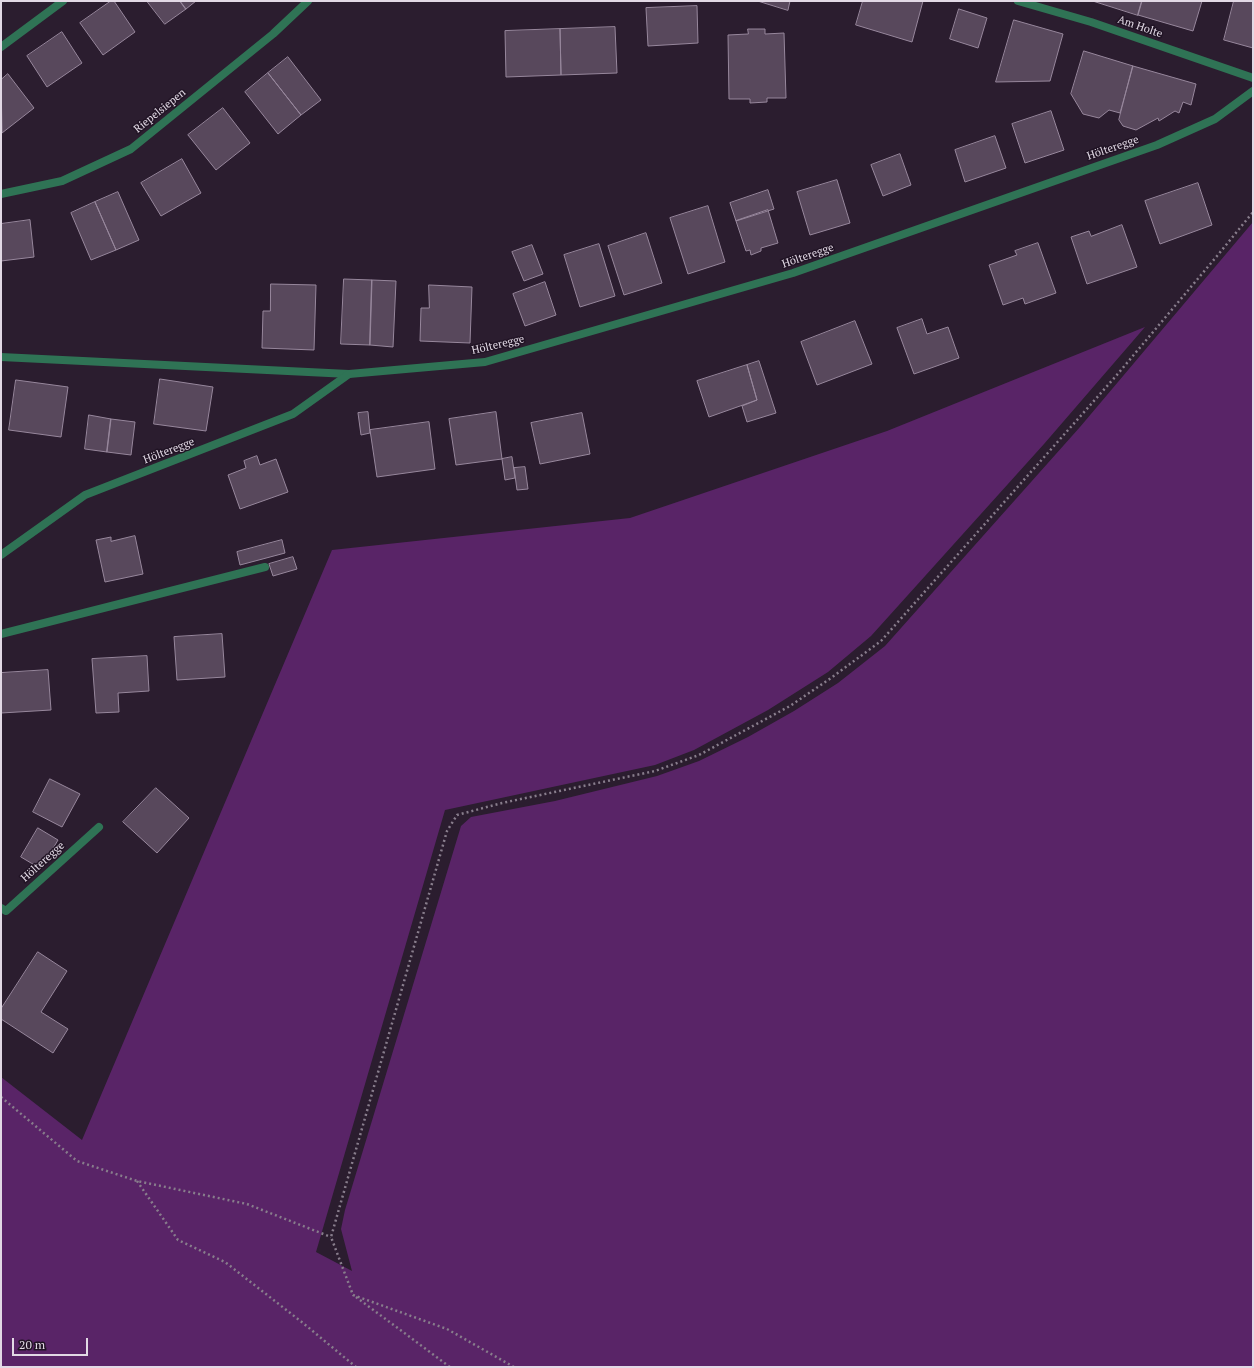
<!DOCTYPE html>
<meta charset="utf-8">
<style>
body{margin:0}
#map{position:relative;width:1254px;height:1368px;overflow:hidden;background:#2b1d2f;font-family:"PT Serif",serif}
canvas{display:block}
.frame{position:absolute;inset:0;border:2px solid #e2d9e5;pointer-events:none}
.scale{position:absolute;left:12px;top:1338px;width:76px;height:18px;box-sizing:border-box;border:2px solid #e2d9e5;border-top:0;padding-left:5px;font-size:12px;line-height:14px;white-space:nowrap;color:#e2d9e5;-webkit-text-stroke:3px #211425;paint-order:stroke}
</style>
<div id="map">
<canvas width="1254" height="1368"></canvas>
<div class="frame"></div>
<div class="scale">20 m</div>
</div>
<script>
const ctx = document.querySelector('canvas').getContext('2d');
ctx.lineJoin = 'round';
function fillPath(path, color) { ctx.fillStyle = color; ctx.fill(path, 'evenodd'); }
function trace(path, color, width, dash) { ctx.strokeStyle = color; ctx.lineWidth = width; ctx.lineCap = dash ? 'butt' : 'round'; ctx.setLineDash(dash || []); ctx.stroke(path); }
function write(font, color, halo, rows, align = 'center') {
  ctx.font = font + ' "PT Serif",serif'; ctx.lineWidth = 3; ctx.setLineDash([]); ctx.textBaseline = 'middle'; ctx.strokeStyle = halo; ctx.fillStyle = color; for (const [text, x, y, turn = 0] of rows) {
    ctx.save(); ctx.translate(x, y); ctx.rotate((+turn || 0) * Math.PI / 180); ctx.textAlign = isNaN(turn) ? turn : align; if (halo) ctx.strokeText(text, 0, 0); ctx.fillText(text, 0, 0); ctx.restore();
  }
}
fillPath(new Path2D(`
 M1253,222V1367H1V1077L82,1140L332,550L630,518L887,431L1145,327L1044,444L871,636L828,672L768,710L694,750L655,765L445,810L316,1252L352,1271L341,1229L345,1210L461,826L471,817L555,801L657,776L699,761L748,737L794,711L838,683L885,646L1080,427Z`), '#592467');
const building = new Path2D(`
 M111,1H114L135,32L103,55L80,23Z
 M147,1H180L186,9L165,24Z
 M180,1H196L186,9Z
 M758,1H790L788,10Z
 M863,1H923L912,42L856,25Z
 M1093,1H1142L1138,15Z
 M1142,1H1202L1193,31L1138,15Z
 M1234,1H1253V48L1224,40Z
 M697,6L698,43L648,46L646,8Z
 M959,9L987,18L978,48L950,39Z
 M1014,20L1063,34L1050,81L996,82Z
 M615,27L617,73L561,75L560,29Z
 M560,29L561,75L506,77L505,31Z
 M748,29H765V34L784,33L786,98H767V102L750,103V99H729L728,35L748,34Z
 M62,32L82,63L47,87L27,56Z
 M1084,51L1133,66L1120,113L1109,110L1099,118L1083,114L1071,94Z
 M288,57L321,100L301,115L268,73Z
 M1133,66L1196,84L1191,105L1183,102L1179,113L1175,111L1159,121L1158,118L1136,130L1123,126L1119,120Z
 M268,73L301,115L278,134L245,92Z
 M8,74L34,108L2,133L1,80Z
 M223,108L250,143L216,170L188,135Z
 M1051,111L1064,150L1025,163L1012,124Z
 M995,136L1006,168L965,182L955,150Z
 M900,154L911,185L883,196L871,165Z
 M182,159L201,193L161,216L141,183Z
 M837,180L850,223L810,235L797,192Z
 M1198,183L1212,225L1160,244L1145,201Z
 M768,190L774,209L736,221L730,203Z
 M118,192L139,240L116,250L95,202Z
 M95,202L116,250L91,260L71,213Z
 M708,206L725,262L688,274L670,218Z
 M768,210L778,243L761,248V251L751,255L750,250L746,251L736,221Z
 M30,220L34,257L1,261V224Z
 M1122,225L1137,267L1087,284L1071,237L1089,231L1091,236Z
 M646,233L662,283L624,295L608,246Z
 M1038,243L1056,293L1025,304L1023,298L1003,305L989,265L1017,255L1015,251Z
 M599,244L615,296L580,307L564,255Z
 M532,245L543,274L524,281L512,252Z
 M344,279L372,280L370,345L341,344Z
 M372,280L396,281L393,347L370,345Z
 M545,282L556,315L525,326L513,294Z
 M271,284L316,285L314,350L262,348L263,311H270Z
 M429,285L472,287L470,343L420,341L421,308H429Z
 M922,319L927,334L948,327L959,358L914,374L897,328Z
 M855,321L872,364L817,385L801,342Z
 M759,361L776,413L747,422L742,406L757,400L747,365Z
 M747,365L757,400L709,417L697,381Z
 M160,379L213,387L206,431L154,424Z
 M16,380L68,387L61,437L9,430Z
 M368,412L370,433L361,435L358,413Z
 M496,412L502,459L456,465L449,419Z
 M582,413L590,454L540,464L531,423Z
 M89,415L111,419L107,452L85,449Z
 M111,419L135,422L131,455L107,452Z
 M429,422L435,469L377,477L370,430Z
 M257,456L260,465L276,459L288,492L240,509L228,475L246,468L244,461Z
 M512,457L515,478L505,480L502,459Z
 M525,467L528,489L517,490L514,468Z
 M135,536L143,574L105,582L96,540L111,537V541Z
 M282,540L285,553L240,565L237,552Z
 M293,557L297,569L273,576L269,564Z
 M222,634L225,677L177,680L174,637Z
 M147,656L149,691L118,693L119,712L96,713L92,659Z
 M48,670L51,710L1,713V673Z
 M50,779L80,794L62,827L33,812Z
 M156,788L189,818L157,853L123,822Z
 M38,828L58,840L41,869L21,857Z
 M38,952L67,971L41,1012L68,1029L53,1053L1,1019V1009Z`);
fillPath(building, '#58485c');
trace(building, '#97879c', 1);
trace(new Path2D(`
 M1,1097L77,1161L137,1181L247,1204L331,1237
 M137,1181L178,1240L225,1262L303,1323L356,1367
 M356,1297L450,1367
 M514,1367L447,1329L353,1295L331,1237L447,831L457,815L502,803L655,771L699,755L790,706L831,678L881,641L1116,376L1217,256L1253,212`), '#887d8c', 2.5, [2, 3]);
trace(new Path2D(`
 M1,357L349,374
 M1,634L265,567
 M1,908L6,911L99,827`), '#2f7355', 8);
trace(new Path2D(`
 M1018,1L1091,22L1253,78
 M1,47L63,1
 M1,194L62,181L131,149L273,34L308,1
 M1,555L85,495L293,414L349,374L485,362L793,273L1157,145L1215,119L1253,91`), '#2f7355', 8);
write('11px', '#e2d9e5', '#211425', [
 ["Am Holte",1140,27,19],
 ["Riepelsiepen",160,111,-39],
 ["Hölteregge",1113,148,-19],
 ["Hölteregge",808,256,-19],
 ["Hölteregge",498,345,-13],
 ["Hölteregge",169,451,-21],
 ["Hölteregge",43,862,-42]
]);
</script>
